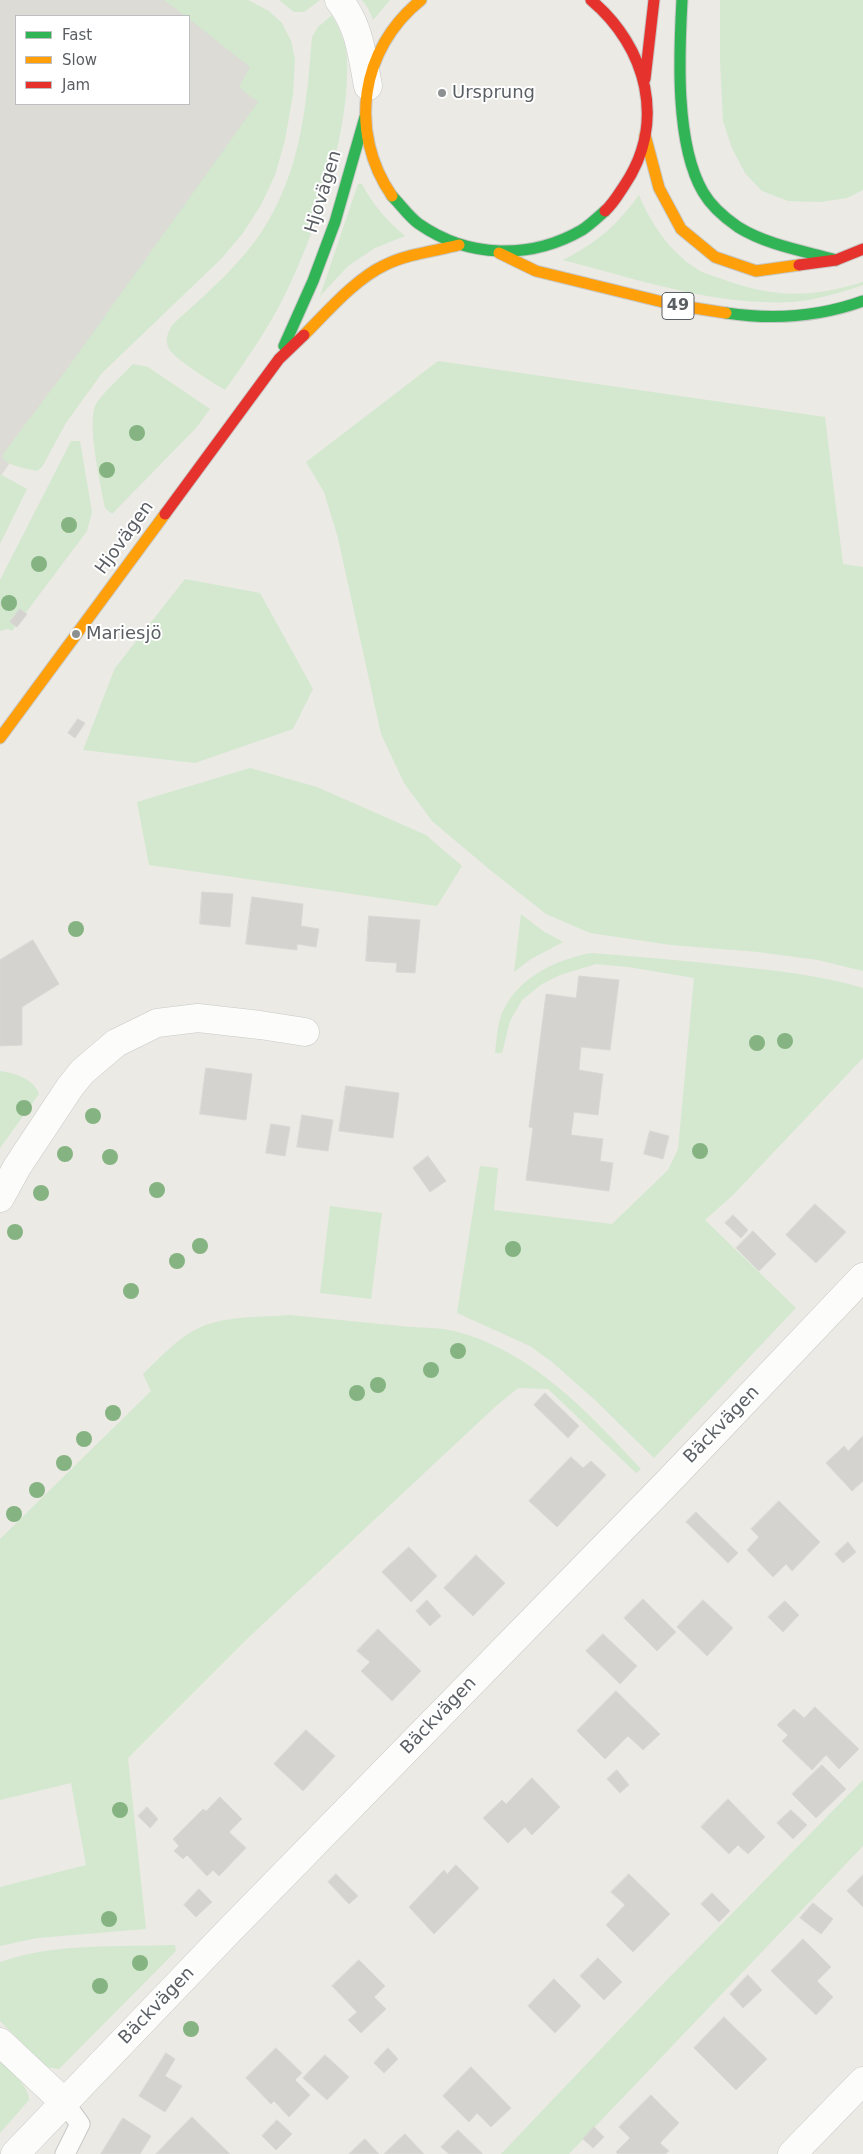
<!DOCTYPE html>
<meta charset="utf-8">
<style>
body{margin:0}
#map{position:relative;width:863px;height:2154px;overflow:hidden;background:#ebeae5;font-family:"DejaVu Sans",sans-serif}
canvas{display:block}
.legend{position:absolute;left:15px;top:15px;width:175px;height:90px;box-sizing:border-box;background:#fff;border:1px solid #bdbfc1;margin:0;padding:6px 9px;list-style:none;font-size:15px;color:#5a5f64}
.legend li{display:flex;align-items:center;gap:10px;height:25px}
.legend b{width:25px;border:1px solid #bdbfc1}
</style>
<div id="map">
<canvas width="863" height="2154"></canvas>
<ul class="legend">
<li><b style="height:6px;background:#30b455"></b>Fast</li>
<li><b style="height:6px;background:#ff9f0a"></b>Slow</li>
<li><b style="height:6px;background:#e5322d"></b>Jam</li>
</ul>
</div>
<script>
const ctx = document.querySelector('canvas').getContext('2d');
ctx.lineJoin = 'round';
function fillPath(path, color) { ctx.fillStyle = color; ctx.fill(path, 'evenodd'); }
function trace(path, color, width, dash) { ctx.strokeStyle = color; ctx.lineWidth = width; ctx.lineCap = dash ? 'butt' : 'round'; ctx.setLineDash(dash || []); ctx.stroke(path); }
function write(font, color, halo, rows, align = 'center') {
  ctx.font = font + ' "DejaVu Sans",sans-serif'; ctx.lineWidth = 4; ctx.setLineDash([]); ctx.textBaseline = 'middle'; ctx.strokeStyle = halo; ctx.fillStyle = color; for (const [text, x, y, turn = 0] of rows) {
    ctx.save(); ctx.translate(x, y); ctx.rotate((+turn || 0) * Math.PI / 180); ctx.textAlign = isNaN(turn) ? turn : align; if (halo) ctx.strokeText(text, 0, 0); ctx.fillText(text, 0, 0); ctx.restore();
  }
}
fillPath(new Path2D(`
 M0,0H219L278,80L0,477ZM16,16H189V104H16Z`), '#dcdbd6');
fillPath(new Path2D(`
 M164,0H248L269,11L282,23L291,41L295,59L293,94L285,140L275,175L261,205L243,233L221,259L102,373L66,423L42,467L37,471C25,468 12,467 3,459V454L70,365L258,102L239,87L250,67L189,19V16H185Z
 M279,0H320L304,12H294Z
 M362,0H390L373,20L368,8Z
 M720,0H863V190L847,198L820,202L788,201L762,191L745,173L732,148L723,121L720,61Z
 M332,15C339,28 346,43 347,58C350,129 320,220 290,284C273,322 249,356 225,390C214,383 172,358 168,347C165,339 168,333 172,325C207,293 248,259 271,216C302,161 307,99 312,37L318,27Z
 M358,184H362C373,205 387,221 405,236L375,248L348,266L320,296Z
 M639,195C651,224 670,252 697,269C704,274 714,276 722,279C773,298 811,298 863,282V285C840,293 816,300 792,302C714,306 637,279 563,260C598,242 616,226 639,195Z
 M438,361L825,417L843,564L863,567V971L818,960L758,952L671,945L590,933L546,914L489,869L432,821L404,783L381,734L338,538L324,492L306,462Z
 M133,364L148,367L210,409L196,428L112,514L105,508C101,487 86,422 96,404C105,390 121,377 133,364Z
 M71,441H80L92,512L87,531L12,631L8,629L0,631V580Z
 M0,474L27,489L0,544Z
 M185,579L260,593L313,689L293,729L195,763L83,750L115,668Z
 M250,768L317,787L426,835L462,866L437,906L149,865L137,802Z
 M521,914L543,931L563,942L531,959L514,972Z
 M592,953C641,957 690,961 740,967C781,971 823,976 863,988V1058L733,1195L705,1220L796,1308L654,1458L596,1401L552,1362L530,1346L457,1313L480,1166L498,1168L494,1210L612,1224L668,1170L678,1149L694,978L628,967L596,964L560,975L542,984L522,1000L510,1021L502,1053H495C497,1038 497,1020 505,1007C521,976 560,958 592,953Z
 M0,1071C15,1073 34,1079 39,1094L0,1148Z
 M330,1206L382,1213L371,1299L320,1293Z
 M290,1315C327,1319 364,1322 401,1326C418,1328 437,1327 454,1331C531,1350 589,1413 641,1469L636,1473L548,1389L518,1388L496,1406L249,1637L128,1758L146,1929L37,1938L0,1946V1887L86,1865L71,1783L0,1800V1539L151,1391L143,1374C161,1357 179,1336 203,1326C228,1316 263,1317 290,1315Z
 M863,1780V1846L569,2154H501L658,1989Z
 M175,1945L176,1951L59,2069L46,2067L0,2021V1962C53,1943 119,1947 175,1945Z
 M0,2061C10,2072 29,2085 29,2100L0,2133Z`), '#d3e8cf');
const building = new Path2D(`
 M20,609L27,614L17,627L10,622Z
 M78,719L85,723L75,738L68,733Z
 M202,892L233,894L230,927L200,924Z
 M252,897L303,904L301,926L319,929L316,947L297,944V950L246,944Z
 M369,916L420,920L415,973L396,972L397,963L366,961Z
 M33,940L59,984L22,1007V1045L0,1046V960Z
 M579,976L619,980L610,1050L581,1047L579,1070L603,1074L598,1115L574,1112L571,1135L603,1139L600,1161L613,1163L609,1191L526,1180L533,1128L529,1127L546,994L576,998Z
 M206,1068L252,1074L246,1120L200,1114Z
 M346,1086L399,1093L393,1138L339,1131Z
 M302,1115L333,1120L328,1151L297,1147Z
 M271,1124L290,1127L285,1156L266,1153Z
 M650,1131L669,1136L663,1159L644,1154Z
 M428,1156L446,1181L430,1192L413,1168Z
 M815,1204L846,1232L816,1263L786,1235Z
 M733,1215L748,1230L741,1238L725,1223Z
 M753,1231L776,1254L759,1271L736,1248Z
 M545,1393L579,1426L568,1438L534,1405Z
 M863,1436V1481L852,1491L826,1463L844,1446L848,1451Z
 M571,1457L583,1468L591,1461L606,1475L557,1527L529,1501Z
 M779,1501L820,1542L792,1571L786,1564L773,1577L747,1550L759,1537L751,1529Z
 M696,1512L738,1553L728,1563L686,1522Z
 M848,1542L856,1552L843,1563L835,1554Z
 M409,1547L437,1576L411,1602L382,1572Z
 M476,1555L505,1583L473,1616L444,1588Z
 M643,1599L676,1632L657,1651L624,1618Z
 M427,1600L441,1616L430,1626L416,1611Z
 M703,1600L733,1628L707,1656L677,1627Z
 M785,1601L799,1615L783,1632L768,1617Z
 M378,1629L421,1671L392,1701L361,1671L370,1662L357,1651Z
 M603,1634L637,1666L620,1684L586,1651Z
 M616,1691L660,1734L643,1750L628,1736L605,1759L577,1731Z
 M815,1707L859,1749L839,1769L826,1755L812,1770L782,1741L788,1735L777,1725L794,1709L804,1718Z
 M306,1730L335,1756L303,1791L274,1764Z
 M822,1765L846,1789L816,1818L792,1794Z
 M617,1770L629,1785L620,1793L607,1779Z
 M532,1778L560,1807L532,1835L525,1827L508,1843L483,1818L502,1800L506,1804Z
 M220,1797L242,1819L229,1832L246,1848L219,1876L213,1870L207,1876L187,1855L183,1859L174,1851L179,1846L173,1839L203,1809L206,1811Z
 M728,1799L765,1837L748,1854L738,1845L729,1854L701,1827Z
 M147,1807L158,1819L150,1828L138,1816Z
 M791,1810L807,1825L793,1839L777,1823Z
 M456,1865L479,1888L434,1934L409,1907L444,1870L447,1874Z
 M336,1874L358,1896L349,1904L328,1882Z
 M629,1874L670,1914L633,1952L606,1925L625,1905L611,1892Z
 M863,1875V1907L847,1891Z
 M199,1889L212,1902L196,1917L184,1905Z
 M712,1893L730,1911L719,1922L701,1904Z
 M813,1903L833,1919L821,1934L800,1918Z
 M803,1939L831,1967L817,1981L833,1997L816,2015L771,1971Z
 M598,1958L622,1982L604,2000L580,1976Z
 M359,1960L385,1986L374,1997L386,2009L361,2033L348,2020L357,2012L332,1986Z
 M748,1975L762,1990L743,2008L730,1994Z
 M554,1979L581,2006L555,2033L528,2006Z
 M724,2017L767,2059L736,2090L694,2048Z
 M276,2048L302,2073L295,2080L310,2095L289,2117L274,2101L271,2104L246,2078Z
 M388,2048L398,2059L384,2073L374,2063Z
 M166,2053L175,2059L165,2076L182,2086L165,2112L139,2096Z
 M325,2055L349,2077L327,2100L303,2078Z
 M471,2067L511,2108L491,2127L477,2113L469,2122L443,2096Z
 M651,2095L679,2123L660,2143L669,2151L665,2154H618L616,2152L630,2138L619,2127Z
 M192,2117L230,2154H156Z
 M123,2118L151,2136L140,2154H101Z
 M277,2120L292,2134L276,2150L262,2136Z
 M594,2127L604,2137L593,2148L583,2139Z
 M458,2130L483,2154H449L441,2147Z
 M405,2134L424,2154H384Z
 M365,2139L379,2154H349Z`);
fillPath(building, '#d4d3d0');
trace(building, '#dad8d4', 1);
const lane = new Path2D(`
 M64,2102L80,2124L65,2154`);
const street = new Path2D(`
 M339,0C359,25 362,54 368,86
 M0,1198L17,1167L70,1087L82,1072L116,1043L157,1023L198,1018L260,1025L305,1032
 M0,2042L64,2102
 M15,2154L225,1935L666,1484L863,1277
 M792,2154L863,2081`);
const fast = new Path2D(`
 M682,0C679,55 675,144 703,192C711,206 725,218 738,227C767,245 804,251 836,260
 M392,196C401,205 409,217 419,224C468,258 530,260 582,230C590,225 598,217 605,211
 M726,313C773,320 819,317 863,301
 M284,346L313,281L335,222L365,117`);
const slow = new Path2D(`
 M645,135L659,188L681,229L715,257L756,271L799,265
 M392,196C348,132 360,49 421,0
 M499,253L536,271L675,305L726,313
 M304,335C327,312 355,279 385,265C407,254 435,251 459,245
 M0,738L165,514`);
const jam = new Path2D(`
 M591,0C647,47 667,123 624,186C618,195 613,204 605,211
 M645,79L654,0
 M799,265L836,260L863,249
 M165,514L279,359L304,335`);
trace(lane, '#c8c8c7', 21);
trace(street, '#c8c8c7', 29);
trace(fast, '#c7c7c6', 13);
trace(slow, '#c7c7c6', 13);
trace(jam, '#c7c7c6', 13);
trace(lane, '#fcfcfb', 19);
trace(street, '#fcfcfb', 28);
trace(fast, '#30b455', 11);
trace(slow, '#ff9f0a', 11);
trace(jam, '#e5322d', 11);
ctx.fillStyle = '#85b381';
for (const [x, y] of [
 [137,433],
 [107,470],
 [69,525],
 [39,564],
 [9,603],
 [76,929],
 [785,1041],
 [757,1043],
 [24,1108],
 [93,1116],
 [700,1151],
 [65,1154],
 [110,1157],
 [157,1190],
 [41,1193],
 [15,1232],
 [200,1246],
 [513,1249],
 [177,1261],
 [131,1291],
 [458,1351],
 [431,1370],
 [378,1385],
 [357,1393],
 [113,1413],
 [84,1439],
 [64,1463],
 [37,1490],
 [14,1514],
 [120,1810],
 [109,1919],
 [140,1963],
 [100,1986],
 [191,2029]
]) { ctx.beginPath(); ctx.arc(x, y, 8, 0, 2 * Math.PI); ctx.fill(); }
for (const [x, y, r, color] of [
 [442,93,5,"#8d9091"],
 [76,634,5,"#8d9091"]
]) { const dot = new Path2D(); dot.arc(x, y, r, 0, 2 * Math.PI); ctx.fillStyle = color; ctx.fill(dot); trace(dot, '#fff', 2); }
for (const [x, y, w] of [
 [678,306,32]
]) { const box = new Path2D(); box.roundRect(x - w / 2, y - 13.5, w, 27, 4); ctx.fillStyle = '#fff'; ctx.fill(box); trace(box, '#5a5f64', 1); }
write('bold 16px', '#5a5f64', null, [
 ["49",678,306]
]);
write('18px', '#5a5f64', '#fff', [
 ["Ursprung",452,93],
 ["Mariesjö",86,634]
], 'left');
write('18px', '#5a5f64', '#fff', [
 ["Hjovägen",324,192,-73],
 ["Hjovägen",125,538,-54],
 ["Bäckvägen",722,1425,-46],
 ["Bäckvägen",439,1716,-46],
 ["Bäckvägen",157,2006,-46]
]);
</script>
